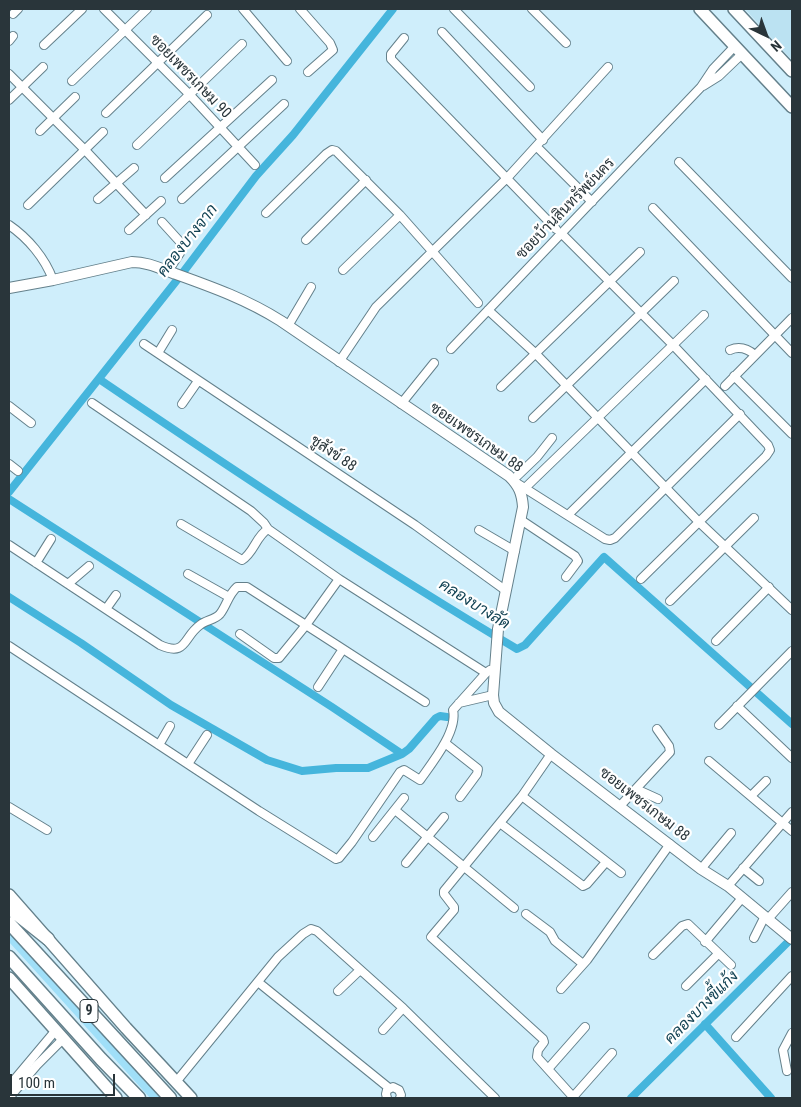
<!DOCTYPE html>
<meta charset="utf-8">
<style>
body{margin:0}
#map{position:relative;width:801px;height:1107px;overflow:hidden;background:#cfeefb;font-family:"Roboto Condensed",sans-serif}
canvas{display:block}
.frame{position:absolute;inset:0;border:10px solid #29353a;pointer-events:none}
.north{position:absolute;left:741px;top:10px;width:50px;height:50px;-webkit-text-stroke:4px #fff;paint-order:stroke;rotate:138deg;font-size:14px;font-weight:700;line-height:20px;text-align:center;color:#29353a}
.north::after{content:'';display:block;margin:auto;width:18px;height:22px;background:#29353a;clip-path:polygon(50% 0,100% 100%,50% 72%,0 100%)}
.scale{position:absolute;left:10px;top:1074px;width:105px;height:22px;box-sizing:border-box;border:2px solid #29353a;border-top:0;padding-left:6px;font-size:15px;line-height:18px;white-space:nowrap;color:#29353a;-webkit-text-stroke:4px #fff;paint-order:stroke}
</style>
<div id="map">
<canvas width="801" height="1107"></canvas>
<div class="frame"></div>
<div class="north">N</div>
<div class="scale">100 m</div>
</div>
<script>
const ctx = document.querySelector('canvas').getContext('2d');
ctx.lineJoin = 'round';
function fillPath(path, color) { ctx.fillStyle = color; ctx.fill(path, 'evenodd'); }
function trace(path, color, width, dash) { ctx.strokeStyle = color; ctx.lineWidth = width; ctx.lineCap = dash ? 'butt' : 'round'; ctx.setLineDash(dash || []); ctx.stroke(path); }
function write(font, color, halo, rows, align = 'center') {
  ctx.font = font + ' "Roboto Condensed",Sarabun,sans-serif'; ctx.lineWidth = 4.5; ctx.setLineDash([]); ctx.textBaseline = 'middle'; ctx.strokeStyle = halo; ctx.fillStyle = color; for (const [text, x, y, turn = 0] of rows) {
    ctx.save(); ctx.translate(x, y); ctx.rotate((+turn || 0) * Math.PI / 180); ctx.textAlign = isNaN(turn) ? turn : align; if (halo) ctx.strokeText(text, 0, 0); ctx.fillText(text, 0, 0); ctx.restore();
  }
}
fillPath(new Path2D(`
 M745,9H792V60Z`), '#bbe2f2');
fillPath(new Path2D(`
 M9,930L160,1098H150L20,954L9,942Z`), '#a0dff8');
trace(new Path2D(`
 M99,379C236,472 374,564 517,649L525,645L604,557L792,724
 M9,492L181,275L256,176L293,135L393,9
 M9,499L332,707L402,754L409,749L436,718L440,716L447,717
 M9,597L81,643L171,705L267,760L302,771L336,768H368L402,754
 M705,1024L771,1098
 M631,1098L792,938`), '#45b5dc', 8);
const minor = new Path2D(`
 M104,9L190,95L255,165
 M243,9L287,61
 M300,9L330,43L333,50L308,72
 M454,9L530,87
 M532,9L566,43
 M13,14L18,9
 M442,32L543,140
 M404,38L391,54V59L556,229
 M9,41L13,36
 M44,45L82,9
 M9,74L85,150L146,215
 M72,81L147,9
 M703,86L719,76L742,54
 M9,100L43,67
 M106,113L207,15
 M40,131L75,97
 M137,145L242,44
 M537,147L592,202
 M679,162L792,278
 M165,178L272,80
 M98,199L134,168
 M182,199L284,104
 M28,205L103,132
 M653,208L792,353
 M266,213L326,154L332,150L336,151L400,215L478,303
 M162,222L182,244L180,253L168,271
 M9,225C28,238 45,258 53,280
 M129,230L161,201
 M561,233L673,345L768,445L770,450L766,456L641,579
 M306,240L366,180
 M343,270L400,215
 M488,310L536,354L699,522L792,610
 M288,326L311,287
 M144,344L415,525L505,590
 M451,349L701,87L713,69L735,46
 M730,350C739,346 748,349 755,355
 M158,353L172,330
 M339,362L376,307L509,176L608,67
 M734,376L792,434
 M725,386L792,318
 M501,387L640,252
 M92,403L251,511L264,523L268,529L339,579L486,673L490,670
 M182,404L198,381
 M401,404L434,363
 M9,406L31,423
 M533,418L674,281
 M9,464L18,471
 M513,480L537,457L552,438
 M515,482L605,539L610,540L615,538L740,414
 M525,488L704,315
 M568,515L706,379
 M521,520L575,556L578,561L566,577
 M181,524L242,560C254,553 256,536 268,529
 M479,530L515,551
 M9,545L160,645C187,657 183,637 200,625C206,620 215,620 220,614C227,605 228,595 237,587H247L425,702
 M36,563L51,539
 M188,574L229,597
 M68,584L89,566
 M670,601L754,518
 M106,609L116,595
 M240,634L274,658H279L306,625L339,579
 M716,641L769,587
 M9,646L259,811L336,859L339,858L352,842L400,772L404,770L420,780C432,763 458,731 453,710L486,673
 M318,687L343,649
 M459,703L493,695
 M737,706L792,758
 M719,725L792,651
 M445,743L478,769L477,774L460,797
 M159,745L170,726
 M551,754L522,796L444,891V894L454,907V910L431,937L543,1039L544,1042L538,1050L537,1057L574,1098
 M709,761L792,831
 M188,764L207,735
 M636,789L658,799
 M522,796L621,873
 M751,796L766,781
 M620,806L670,752L669,746L657,729
 M9,807L47,830
 M395,810L514,908
 M500,823L583,886L587,884L606,862
 M373,837L404,798
 M406,863L444,817
 M743,868L759,881
 M701,869L731,833
 M728,886L792,812
 M526,914L550,932L555,941L583,964
 M768,919L792,892
 M754,938L765,916
 M705,942L742,898
 M653,955L682,926L688,924L731,965
 M258,982L389,1088
 M686,986L718,954
 M561,989L587,960L670,844
 M338,991L360,970
 M383,1030L403,1008
 M736,1037L792,976
 M548,1069L585,1027
 M787,1071L783,1050L792,1033
 M176,1082L278,957L303,934L311,929L317,931L403,1008L495,1098
 M9,1086L56,1030
 M573,1097L612,1053
 M9,1098L37,1065L64,1038
 M387,1098L386,1094L387,1090L393,1087L399,1090L401,1095L400,1098`);
const tertiary = new Path2D(`
 M9,288L53,280L132,262C147,262 159,268 173,273C212,287 246,299 281,321L509,476C519,486 522,493 523,507L498,629L493,695L494,703L499,712L551,754L701,869L728,886L792,939`);
const secondary = new Path2D(`
 M700,9L792,107
 M734,9L792,71
 M9,895L126,1028L191,1098
 M9,978L116,1098`);
const trunk = new Path2D(`
 M9,908L48,939
 M9,923L170,1098
 M9,957L101,1059L139,1098`);
trace(minor, '#64808b', 10);
trace(tertiary, '#64808b', 12);
trace(secondary, '#64808b', 14);
trace(trunk, '#64808b', 15);
trace(minor, '#fff', 8);
trace(tertiary, '#fff', 10);
trace(secondary, '#fff', 11);
trace(trunk, '#fff', 12);
for (const [x, y, w] of [
 [89,1011,18]
]) { const box = new Path2D(); box.roundRect(x - w / 2, y - 11.5, w, 23, 4); ctx.fillStyle = '#fff'; ctx.fill(box); trace(box, '#29353a', 1); }
write('bold 14px', '#29353a', null, [
 ["9",89,1011]
]);
write('15px', '#29353a', '#fff', [
 ["ซอยเพชรเกษม 90",190,77,46],
 ["ซอยบ้านสินทรัพย์นคร",566,209,-46],
 ["ซอยเพชรเกษม 88",476,438,35],
 ["ชูสังข์ 88",333,454,34],
 ["ซอยเพชรเกษม 88",644,805,38]
]);
write('italic 16px', '#134354', '#fff', [
 ["คลองบางจาก",188,241,-52],
 ["คลองบางลัด",474,605,32],
 ["คลองบางขี้แก้ง",702,1008,-45]
]);
</script>
